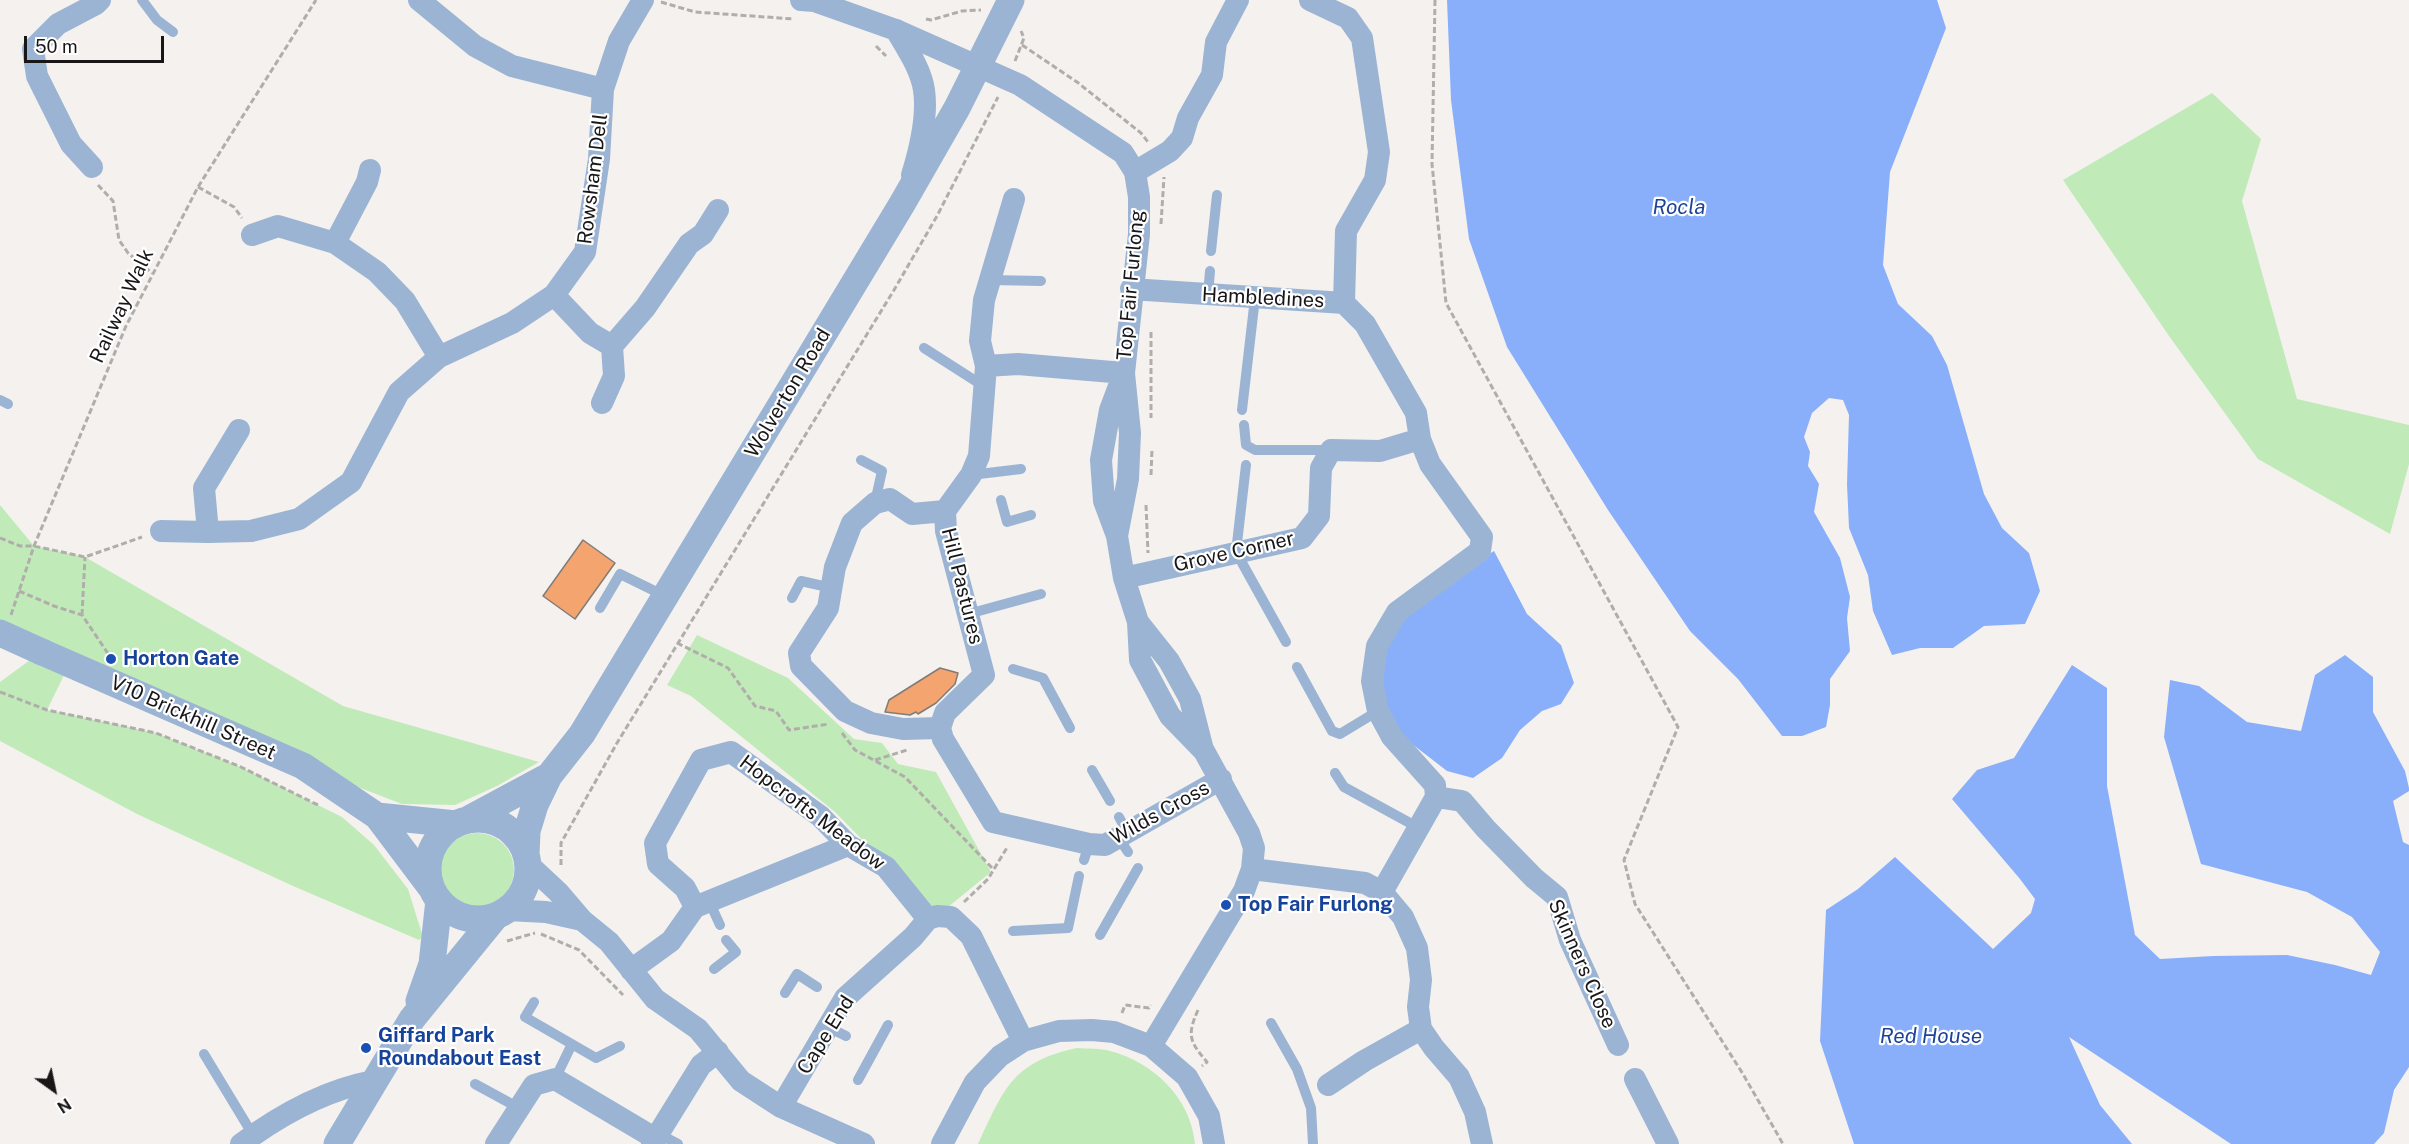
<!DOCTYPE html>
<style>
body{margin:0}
#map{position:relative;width:2409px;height:1144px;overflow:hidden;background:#f5f1ee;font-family:"Public Sans",sans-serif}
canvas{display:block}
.north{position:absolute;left:24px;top:1060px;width:60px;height:60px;-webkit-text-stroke:4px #fff;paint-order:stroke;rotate:147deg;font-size:16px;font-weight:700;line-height:24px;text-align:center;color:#181616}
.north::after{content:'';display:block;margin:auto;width:21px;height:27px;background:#181616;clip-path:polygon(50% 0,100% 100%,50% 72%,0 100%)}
.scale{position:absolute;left:24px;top:36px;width:140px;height:27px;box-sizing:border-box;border:3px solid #181616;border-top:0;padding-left:8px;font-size:18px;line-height:21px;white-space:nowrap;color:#181616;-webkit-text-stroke:4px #fff;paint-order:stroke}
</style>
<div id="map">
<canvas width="2409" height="1144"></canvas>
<div class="north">N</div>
<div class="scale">50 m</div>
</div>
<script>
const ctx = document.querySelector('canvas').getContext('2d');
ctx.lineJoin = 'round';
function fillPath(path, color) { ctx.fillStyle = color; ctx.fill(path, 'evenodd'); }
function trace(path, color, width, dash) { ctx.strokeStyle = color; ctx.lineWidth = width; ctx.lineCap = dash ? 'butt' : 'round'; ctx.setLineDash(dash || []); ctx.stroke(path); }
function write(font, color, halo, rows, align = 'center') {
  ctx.font = font + ' "Public Sans",sans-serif'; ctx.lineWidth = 4.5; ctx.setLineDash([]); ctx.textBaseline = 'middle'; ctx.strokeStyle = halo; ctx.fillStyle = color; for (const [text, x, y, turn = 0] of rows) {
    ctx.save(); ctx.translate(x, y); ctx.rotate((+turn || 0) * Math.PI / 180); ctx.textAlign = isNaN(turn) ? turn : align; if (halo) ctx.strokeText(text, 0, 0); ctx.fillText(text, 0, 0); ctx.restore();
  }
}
fillPath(new Path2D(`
 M2212,93L2261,139L2242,201L2297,399L2409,425V464L2390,534L2258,459L2169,336L2063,180Z
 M0,505L34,546L85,557L343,706L539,762L497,786L455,805L402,804L303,766L69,665L47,710L156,733L241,767L342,817L374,845L408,889L423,937L419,940L293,886L137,814L0,741V682L41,652L0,633Z
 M697,635L788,678L854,739L882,743L898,764L936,772L991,872L937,916L835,812L691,696L667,685Z
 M440 870a37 37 0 1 1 74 0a37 37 0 1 1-74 0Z
 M1077,1048C1088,1049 1100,1048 1110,1051C1153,1062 1191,1098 1195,1144H978C1004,1089 1012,1062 1077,1048Z`), '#c0ebb9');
fillPath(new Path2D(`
 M1447,0H1937L1946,28L1890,172L1883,265L1898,304L1932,336L1947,365L1984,494L2002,528L2029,553L2040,591L2025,624L1984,626L1953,648H1920L1892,655L1873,611L1868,575L1849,528L1847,484L1849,415L1843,400L1829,398L1812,413L1804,437L1810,452L1808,466L1819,484L1814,512L1840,558L1850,597L1847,618L1850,651L1830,679V705L1826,727L1802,736H1782L1738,679L1690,631L1608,510L1507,347L1469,239L1451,100Z
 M1494,551L1527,614L1561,645L1574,683L1561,704L1542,711L1520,730L1502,758L1473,778L1447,771L1403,737L1377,693L1382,651L1416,601Z
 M2345,655L2373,677V712L2405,771L2409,788V791L2393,801L2403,842L2409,845V1067L2394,1090L2384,1133L2374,1144H2231L2069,1037L2100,1105L2132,1144H1854L1820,1041L1826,910L1858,889L1895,857L1993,949L2031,913L2035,899L2020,879L1952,799L1977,770L2014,758L2072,665L2107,688V786L2135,935L2160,959L2213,956L2287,955L2335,965L2371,975L2380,952L2352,917L2307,892L2201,864L2164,737L2170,680L2199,686L2247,722L2301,731L2315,675Z`), '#89affb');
const building = new Path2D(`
 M583,540L615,563L575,619L543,596Z
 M940,668L958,673L955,684L936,703L918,714L916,712L910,715L885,712L889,700Z`);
fillPath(building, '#f4a46e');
trace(building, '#807c79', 1.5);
trace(new Path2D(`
 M1435,0L1432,164L1446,303L1678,727L1624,860L1635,904L1743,1074L1783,1144
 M661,2L695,12L794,19
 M926,19L931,20L962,11L981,10
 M1022,45L1077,82L1141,133L1148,142
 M876,46L886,56
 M1015,61L1024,38L1021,31
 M98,185L113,201L119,240L128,253L152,273
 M198,187L234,207L242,218
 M1161,224L1164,177
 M1151,332V418
 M1151,475L1152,449
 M1146,505L1148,553
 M0,538L20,546H34L85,557L142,537
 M19,591L54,606L82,615L109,655
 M11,615L34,546L126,326L198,187L316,0
 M82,615L85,557
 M677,643L728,668L755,706L776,711L789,730L829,724
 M0,692L47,710L156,733L241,767L318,805
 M842,733L855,750L905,777L994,870
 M875,760L907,750
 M561,865V843L617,743L894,290L937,216L998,97
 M964,902L988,879L1008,846
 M541,934L579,950L623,995
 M507,941L535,933
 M1198,1010C1187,1035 1189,1041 1207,1062L1202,1066
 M1122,1013L1125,1005L1149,1008L1151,1005`), '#b0adab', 3, [6, 3]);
trace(new Path2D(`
 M142,0L157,20L173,32
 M1211,251L1217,195
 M991,280L1041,281
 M1208,295L1210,271
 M924,348L985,387
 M0,400L8,404
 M1242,410L1255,298
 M1244,425L1246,445L1255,450H1331
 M861,460L882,471L875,502
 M1246,465L1236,552L1286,642
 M971,475L1021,469
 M1001,500L1007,522L1031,515
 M792,598L801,581L832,588
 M600,608L620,574L665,596
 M968,614L1041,594
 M1297,667L1332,731L1340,734L1378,711
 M1013,669L1043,678L1070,728
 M1092,770L1110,801
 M1335,773L1344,787L1419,828
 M1119,817L1127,832
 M1118,837L1128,852
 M1084,860L1089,844
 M709,901L720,925
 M1013,931L1068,928L1079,876
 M1100,935L1138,868
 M714,969L736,952L726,940
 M785,993L797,974L817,987
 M534,1002L525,1017L596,1058L620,1046
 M1271,1023L1297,1069L1311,1108L1313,1144
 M828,1027L846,1036
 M204,1054L253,1135
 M555,1079L572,1044
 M858,1080L888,1025
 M475,1084L519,1108
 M659,1134L678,1144`), '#9bb4d4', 10);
trace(new Path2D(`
 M419,0L475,46L512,66L603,89
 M801,0L814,1L896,30L1020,85L1123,153L1135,172L1139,197V234L1124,373L1130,433L1128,479L1117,536
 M1310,0L1348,18L1362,38L1379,152L1375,180L1346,231L1344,303
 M896,30C907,49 921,69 924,90C928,117 920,149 912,175
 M92,167L71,144L37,76L33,49L58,24L96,4L100,0
 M1135,172L1170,151L1182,138L1188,118L1212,75L1216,42L1238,0
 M252,235L278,226L335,243L367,182L370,170
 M335,243L377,272L405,301L439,357
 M1131,289L1344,303L1365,324L1416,413L1420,439L1430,464L1482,537L1480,551L1397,612L1377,646L1372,681L1378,711L1392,737L1435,785L1436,797L1382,892L1365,883L1252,869
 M554,295L590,333L612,346
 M986,366L1018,364L1124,373
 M1122,378L1110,410L1101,460L1104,501L1117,536L1124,578L1138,622L1140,660L1170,716L1204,751L1249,833L1254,848L1252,869L1244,891L1151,1046
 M602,403L614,376L612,346L645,308L689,244L703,234L718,210
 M239,430L204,488L208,532L251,531L299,519L351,482L399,392L439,357L512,323L554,295L585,252L599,159L603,89L619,41L643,0
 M161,531L208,532
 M1124,578L1302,538L1319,516L1321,468L1331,450L1380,451L1420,439
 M1138,622L1169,661L1190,699L1203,750
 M940,728L945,713L984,675L946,531L945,511L971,475L979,456L986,366L980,341L984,300L1014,199
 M940,728L903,729L871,723L845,711L801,666L799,653L828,608L835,567L852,523L875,503L890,499L912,514L945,511
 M940,728L943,739L993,822L1089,844L1105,845L1221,779
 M1436,797L1462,801L1486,829L1534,878L1557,897L1570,940L1618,1045
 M528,864L558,892L582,920L609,942L655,999L698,1029L741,1081L781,1107L864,1144
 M1382,892L1403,917L1417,948L1421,980L1418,1007L1421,1029L1434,1048L1459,1077L1475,1112L1482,1144
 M695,907L848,845
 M507,910L546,912L582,920
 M631,970L671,941L695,907L685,888L658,864L655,843L701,760L731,752L820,816L848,845L886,867L928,919L937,916L951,917L971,936L1023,1041
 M1635,1079L1668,1144
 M1328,1085L1364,1061L1421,1029
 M781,1107L845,998L913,937L928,919
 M241,1144C280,1115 326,1090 373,1081
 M496,1144L534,1085L555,1079L656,1139
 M652,1144L701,1065L718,1052
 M942,1144L975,1082L1000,1056L1023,1041L1059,1031L1092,1030L1114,1032L1151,1046L1187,1077L1209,1116L1214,1144`), '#9bb4d4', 22);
trace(new Path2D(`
 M42,652L303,766L377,816L432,889
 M377,816L456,824
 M469,819L549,776
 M428 869a50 50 0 1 1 100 0a50 50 0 1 1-100 0Z
 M526,855L527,831L535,805L549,776L582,734L902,204L957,108L1011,0
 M419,1001L432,964L439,900
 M337,1144L412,1019L496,916`), '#9bb4d4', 27);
trace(new Path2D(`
 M0,633L42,652`), '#9bb4d4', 27);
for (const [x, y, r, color] of [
 [111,659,6,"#1a4fb4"],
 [1226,905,6,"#1a4fb4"],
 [366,1048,6,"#1a4fb4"]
]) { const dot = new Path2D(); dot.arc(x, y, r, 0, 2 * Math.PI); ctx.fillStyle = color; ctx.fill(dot); trace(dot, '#fff', 2); }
write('20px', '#181616', '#fff', [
 ["Rowsham Dell",593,179,-83],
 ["Top Fair Furlong",1131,285,-85],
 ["Hambledines",1263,298,3],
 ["Railway Walk",122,306,-65],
 ["Wolverton Road",788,393,-59],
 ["Grove Corner",1234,552,-13],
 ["Hill Pastures",962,586,76],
 ["V10 Brickhill Street",193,718,24],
 ["Hopcrofts Meadow",812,813,37],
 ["Wilds Cross",1160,813,-29],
 ["Skinners Close",1582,964,66],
 ["Cape End",826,1035,-58]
]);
write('bold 20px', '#164399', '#fff', [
 ["Horton Gate",123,659],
 ["Top Fair Furlong",1238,905],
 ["Giffard Park",378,1036],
 ["Roundabout East",378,1059]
], 'left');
write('italic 21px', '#1d4399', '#fff', [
 ["Rocla",1679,208],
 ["Red House",1931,1037]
]);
</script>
